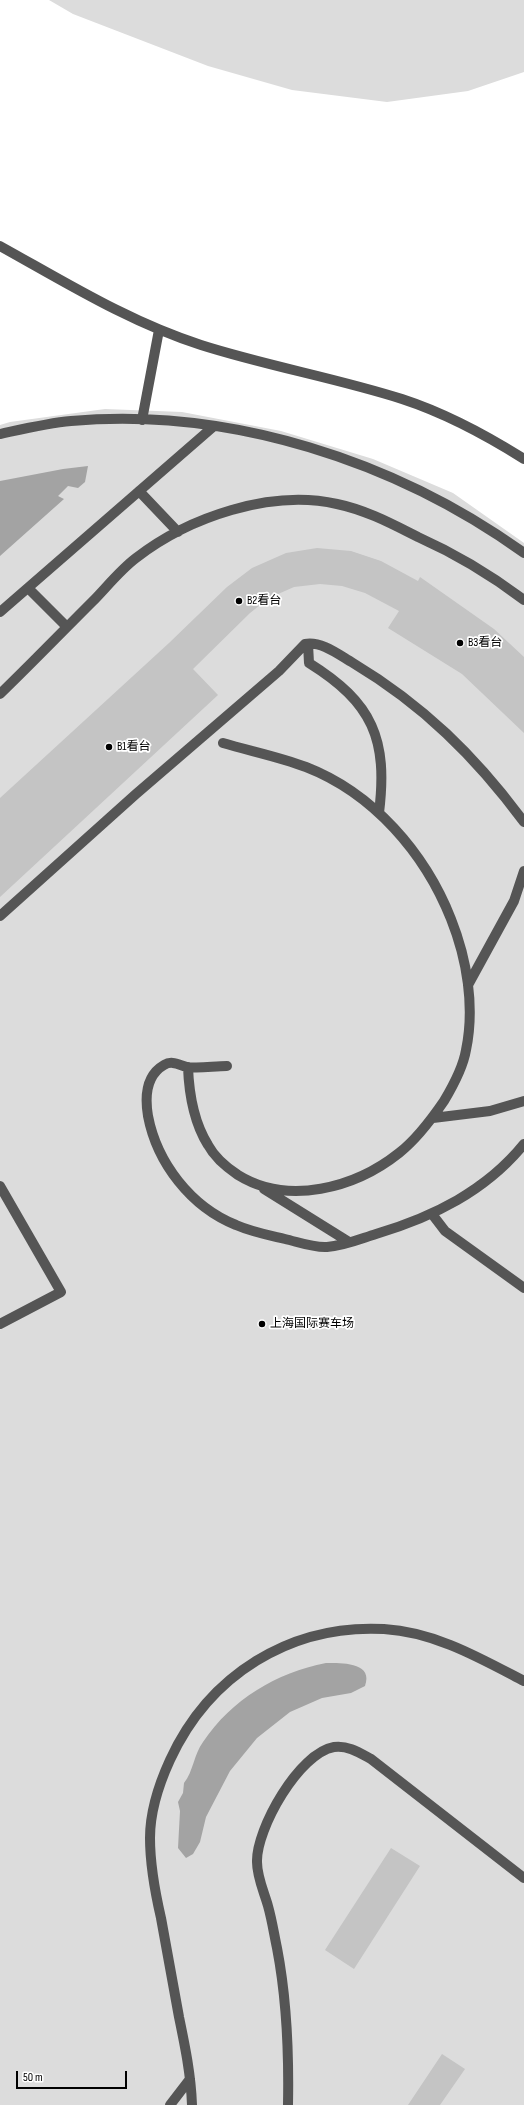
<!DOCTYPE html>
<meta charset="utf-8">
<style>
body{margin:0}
#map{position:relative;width:524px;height:2105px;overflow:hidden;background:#fff;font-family:"Sofia Sans Condensed",sans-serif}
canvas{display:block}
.scale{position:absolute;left:16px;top:2071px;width:111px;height:18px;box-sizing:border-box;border:2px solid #000;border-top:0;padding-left:5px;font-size:12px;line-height:14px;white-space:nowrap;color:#000;-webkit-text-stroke:3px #fff;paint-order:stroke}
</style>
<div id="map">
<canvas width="524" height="2105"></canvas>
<div class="scale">50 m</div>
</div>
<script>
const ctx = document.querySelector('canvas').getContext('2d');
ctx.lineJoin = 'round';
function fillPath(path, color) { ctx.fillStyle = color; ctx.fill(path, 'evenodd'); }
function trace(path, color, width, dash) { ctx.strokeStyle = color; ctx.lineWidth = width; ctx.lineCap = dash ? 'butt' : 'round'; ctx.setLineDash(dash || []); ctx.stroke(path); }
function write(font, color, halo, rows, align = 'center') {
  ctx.font = font + ' "Sofia Sans Condensed","Noto Sans SC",sans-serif'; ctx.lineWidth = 3.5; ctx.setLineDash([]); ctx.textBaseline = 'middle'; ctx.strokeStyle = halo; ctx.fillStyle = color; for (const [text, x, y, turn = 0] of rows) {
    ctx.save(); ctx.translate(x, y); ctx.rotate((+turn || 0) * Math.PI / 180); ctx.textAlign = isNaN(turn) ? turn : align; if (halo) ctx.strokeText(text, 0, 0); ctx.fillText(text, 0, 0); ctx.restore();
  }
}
fillPath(new Path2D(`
 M49,0H524V72L468,91L387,102L292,90L208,66L73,14Z
 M105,409L182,412L281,431L373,459L453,493L524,543V2105H0V425L10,422Z`), '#dcdcdc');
fillPath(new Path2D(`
 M88,466L85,482L78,488L68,486L58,496L64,499L0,556V481L63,469Z
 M326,1663C341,1663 374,1662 365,1686L351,1693L322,1698L290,1712L257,1738L230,1771L206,1817L200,1842L193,1854L186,1858L178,1848L180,1811L178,1802L183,1793L184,1783C193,1772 194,1754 203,1742C232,1699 276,1673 326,1663Z`), '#a3a3a3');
fillPath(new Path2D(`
 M317,548L351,551L381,561L418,581L420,577L494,629L524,657V733L462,674L388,628L399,611L365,593L342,586L320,584L294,587L269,598L250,613L193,669L218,695L0,897V798L169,643L227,587L252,568L286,553Z
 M391,1848L420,1866L354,1969L325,1950Z
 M442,2054L465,2069L440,2105H408Z`), '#c4c4c4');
trace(new Path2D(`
 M0,246C65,282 129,322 201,345C267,366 336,378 402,399C445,413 486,435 524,459
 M142,420L159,330
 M0,434C23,429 48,423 71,421C230,407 396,461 524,553
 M139,491L178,532
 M28,588L67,627
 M0,612L214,426
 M308,644L309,663C373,703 388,739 379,813
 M0,694C31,664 61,633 92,602C106,588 120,570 136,558C189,517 271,489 337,504C366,510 392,524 418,537C456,554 491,575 524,600
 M0,916L136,794L279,671L305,644C322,641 339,655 353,663C423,705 475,756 524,822
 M468,985L514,901L524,871
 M227,1066C214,1066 199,1069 187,1067C179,1065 172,1060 164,1065C145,1076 145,1098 148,1116C157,1163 191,1207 236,1225C252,1232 268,1235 285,1239C298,1242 314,1248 327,1247C344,1246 360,1239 376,1234C433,1217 486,1191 524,1144
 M188,1067C189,1094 193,1121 208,1145C215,1158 226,1167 238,1175C288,1206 355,1188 399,1153C417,1139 431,1120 444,1101C453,1086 463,1068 466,1050C475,1007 467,959 451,919C425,853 373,793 306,767C280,757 250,751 223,743
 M433,1118L490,1111L524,1101
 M0,1186L61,1292L0,1324
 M264,1189L349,1242
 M432,1214L445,1231L524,1288
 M170,2105L190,2079
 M192,2105C191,2075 185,2046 179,2017C173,1984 167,1951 161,1918C155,1892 150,1865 150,1838C150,1812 159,1784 170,1760C209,1675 290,1624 384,1629C435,1632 480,1658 524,1681
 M288,2105C289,2052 287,2000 277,1948C274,1934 272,1920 268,1906C264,1892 257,1877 257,1862C256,1829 299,1753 334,1747C348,1745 360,1753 371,1759L524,1878`), '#555', 10);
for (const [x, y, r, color] of [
 [239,601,4,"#000"],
 [460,643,4,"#000"],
 [109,747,4,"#000"],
 [262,1324,4,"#000"]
]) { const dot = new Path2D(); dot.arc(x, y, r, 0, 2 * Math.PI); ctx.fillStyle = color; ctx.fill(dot); trace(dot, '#fff', 1.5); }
write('12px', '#000', '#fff', [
 ["B2看台",247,601],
 ["B3看台",468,643],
 ["B1看台",117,747],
 ["上海国际赛车场",270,1324]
], 'left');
</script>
